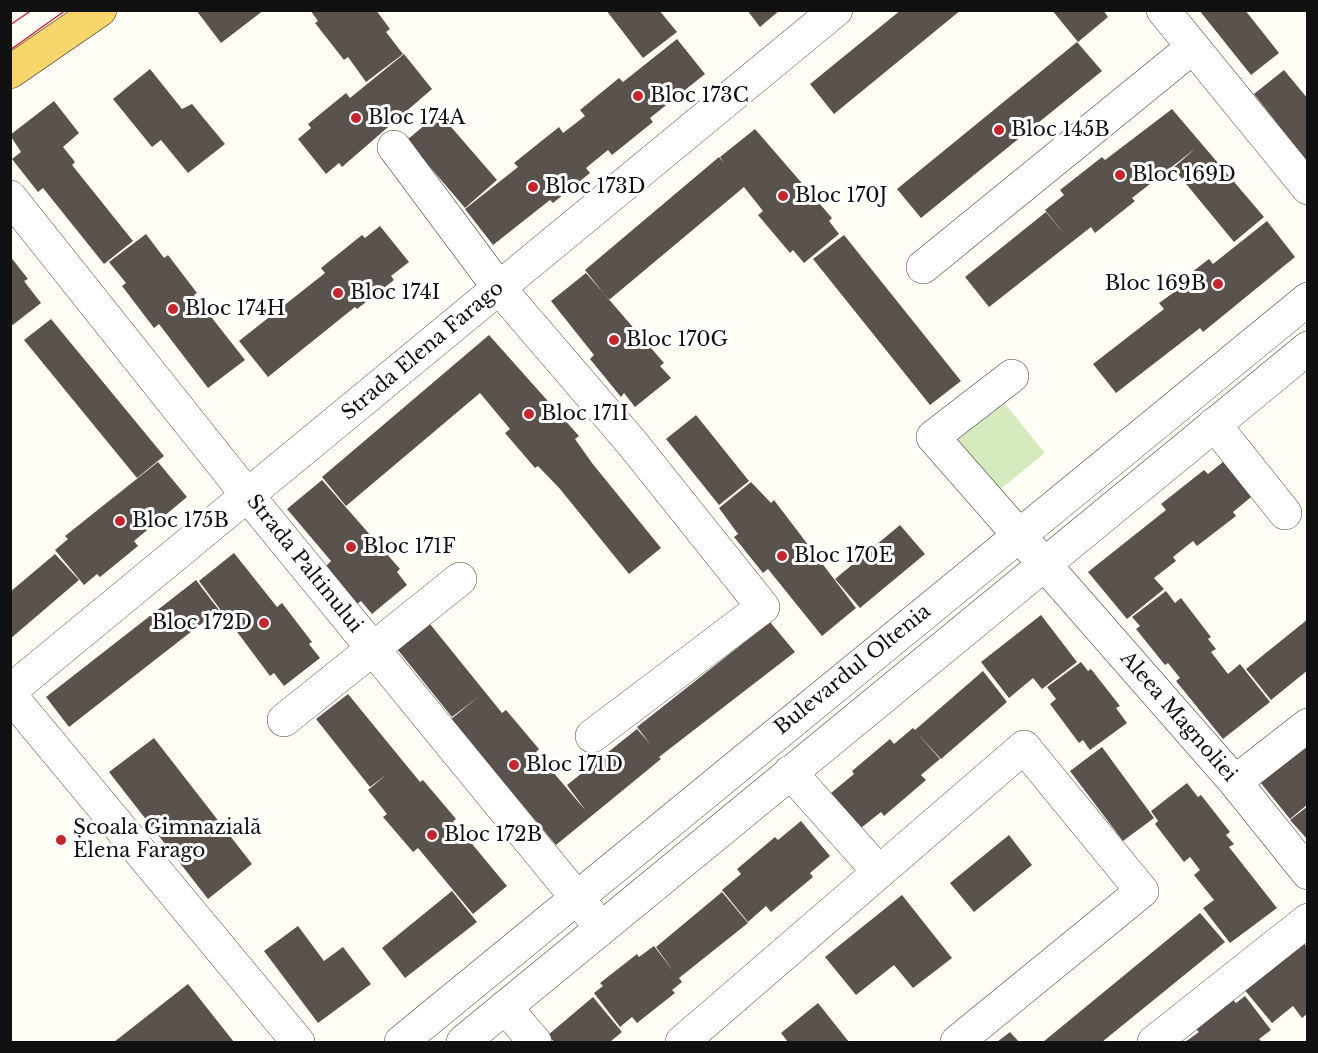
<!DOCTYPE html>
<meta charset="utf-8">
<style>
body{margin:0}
#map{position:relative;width:1318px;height:1053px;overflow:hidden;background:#fffdf5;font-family:"Libre Baskerville",serif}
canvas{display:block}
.frame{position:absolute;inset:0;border:12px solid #111;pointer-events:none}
</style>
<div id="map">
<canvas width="1318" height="1053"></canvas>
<div class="frame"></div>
</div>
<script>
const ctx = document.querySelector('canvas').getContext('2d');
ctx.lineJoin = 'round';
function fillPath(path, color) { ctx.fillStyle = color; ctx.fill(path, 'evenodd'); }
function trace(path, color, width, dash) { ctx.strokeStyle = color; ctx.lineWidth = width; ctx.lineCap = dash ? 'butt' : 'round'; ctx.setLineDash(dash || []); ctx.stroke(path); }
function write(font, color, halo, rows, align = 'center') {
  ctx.font = font + ' "Libre Baskerville",serif'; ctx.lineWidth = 6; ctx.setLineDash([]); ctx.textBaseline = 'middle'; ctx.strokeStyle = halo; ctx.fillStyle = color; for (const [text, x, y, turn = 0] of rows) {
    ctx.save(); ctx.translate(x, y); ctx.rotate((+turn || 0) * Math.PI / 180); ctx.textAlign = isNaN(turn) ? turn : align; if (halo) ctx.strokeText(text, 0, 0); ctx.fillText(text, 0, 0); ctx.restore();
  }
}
fillPath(new Path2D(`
 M1001,399L1045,453L997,492L953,438Z`), '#d5ebbd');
fillPath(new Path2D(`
 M196,10H264L221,43Z
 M310,10H376L390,29L386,32L403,54L366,82L348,57L344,60L315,23L318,21Z
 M606,10H659L677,32L643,58Z
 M747,10H780L760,27Z
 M901,10H961L834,114L810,84Z
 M1052,10H1103L1108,17L1078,42Z
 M1199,10H1245L1279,53L1251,75Z
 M677,39L705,74L650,118L653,122L612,155L608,150L586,168L590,173L553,203L550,200L493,245L465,209L518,167L514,163L559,127L563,133L585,116L580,110L619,78L623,82Z
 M1077,42L1102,71L921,218L897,189Z
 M404,54L432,89L342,167L339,163L326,174L298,139L311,128L308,124L346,93L350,98Z
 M150,69L182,109L192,104L225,144L188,173L161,140L152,147L113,99Z
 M1284,70L1308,99V162L1254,94Z
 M54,101L79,133L63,147L75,162L72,165L133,241L104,264L43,188L38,192L12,159L21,152L10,135Z
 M1172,109L1264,217L1234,242L1173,168L1196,148L1132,198L1135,201L1095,233L1091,227L989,307L965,277L1046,212L1066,236L1045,210L1064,195L1060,190L1102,157L1105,160Z
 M439,113L497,180L465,208L407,140Z
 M755,129L832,218L829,221L839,234L804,263L793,250L790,253L758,215L763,211L744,187L609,300L585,270L719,157L724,163L720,157Z
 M1267,221L1295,257L1203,332L1200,328L1116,393L1093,364L1164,309L1159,303L1173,293L1170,289L1209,259L1213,264Z
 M380,226L409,262L391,276L394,280L357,309L355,307L268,377L239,341L325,273L321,268L362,235L365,238Z
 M146,234L164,258L168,255L197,293L194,295L245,360L208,388L159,324L154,328L122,286L126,283L109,262Z
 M844,235L961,381L930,405L813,259Z
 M10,256L28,279L24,281L41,303L10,327Z
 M586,273L664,363L660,366L671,378L635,407L624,393L621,397L590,359L594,355L551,301Z
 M51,319L164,456L137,478L24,340Z
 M489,335L579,436L575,439L592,463L661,548L629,574L560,489L538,466L535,468L505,433L510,429L480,393L346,506L322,477Z
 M696,415L749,481L719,505L666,439Z
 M1228,458L1256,493L1233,512L1236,516L1197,546L1193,541L1173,557L1176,561L1154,578L1164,589L1127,619L1088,572L1166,510L1161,504L1204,470L1208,474Z
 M158,462L187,497L134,541L138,546L100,577L97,574L84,585L55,550L68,539L65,536Z
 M322,480L400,569L397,572L407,585L372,614L361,601L357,604L326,566L331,561L287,509Z
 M751,482L771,503L774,500L856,608L822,636L768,569L763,573L734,537L738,534L719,508Z
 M900,525L925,554L860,608L835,579Z
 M234,553L277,607L282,603L312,642L309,644L320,658L284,686L274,673L270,676L199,581Z
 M55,554L79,580L10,639V592Z
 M196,580L219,610L69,727L46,697Z
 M1166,591L1175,603L1181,598L1211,637L1208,639L1216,649L1211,652L1228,674L1240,664L1270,702L1223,739L1176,681L1180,678L1168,663L1165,665L1136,629L1140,626L1132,617Z
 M1041,615L1077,662L1042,689L1033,678L1009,698L981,662Z
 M1308,619V670L1271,700L1246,669Z
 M770,622L795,652L659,757L661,759L556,845L500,778L496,782L450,720L478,697L452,717L398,650L430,624L502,713L506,710L539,749L536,752L586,811L567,785L637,729L651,745L637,727Z
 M1081,662L1088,671L1091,669L1120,706L1116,708L1127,723L1090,750L1083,740L1079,743L1050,704L1056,699L1047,687Z
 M983,671L1007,702L941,759L917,733L940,759L921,775L926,780L884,816L881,812L861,828L831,793L854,774L852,771L890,739L894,744L913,728L915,730Z
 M348,694L420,782L423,780L456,819L453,821L507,886L473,914L418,848L413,852L383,817L387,814L368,790L387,774L370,787L316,719Z
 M1308,726V804L1290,819L1252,772Z
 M154,738L252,864L208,899L109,772Z
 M1102,747L1154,818L1123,841L1070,771Z
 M1187,783L1198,797L1201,795L1230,832L1226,835L1234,844L1229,847L1277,908L1230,943L1203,908L1214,900L1194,875L1200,870L1190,857L1184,862L1155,824L1158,821L1151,811Z
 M1308,806V840L1290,820Z
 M801,821L830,856L810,873L813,877L771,912L766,906L748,922L722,890L741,874L737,869L775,837L778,840Z
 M1009,835L1032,865L974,912L950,883Z
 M452,891L477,922L405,978L382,948Z
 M722,892L748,923L679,978L682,982L672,990L675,993L637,1023L632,1017L620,1027L594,993L603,986L600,983L637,954L639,957L654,946L674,972L656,947Z
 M902,895L952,958L913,988L894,965L856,995L825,957Z
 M1200,913L1225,942L1102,1042H1043Z
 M298,926L324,961L343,947L371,984L318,1023L264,951Z
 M1301,940L1308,948V1013L1302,1018L1293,1006L1272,1023L1243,988Z
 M188,984L234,1042H114Z
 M1245,996L1271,1030L1259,1039L1262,1042H1185L1199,1032L1196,1029L1233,1000L1236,1003Z
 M593,997L622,1032L611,1041L613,1042H554L548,1035Z
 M818,1003L849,1042H788L781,1033Z
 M1010,1032L1019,1042H997Z`), '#5a524d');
const minor = new Path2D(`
 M1163,10L1308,188
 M394,147L499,288L632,443L763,607L592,736
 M10,197L248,496L590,914
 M923,267L1193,47
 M1012,376L933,437L1235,782L1308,873
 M1214,424L1285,513
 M10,691L836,10
 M10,695L298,1042
 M284,720L460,579
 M790,772L879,872
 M1235,782L1308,725
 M505,1007L535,1042
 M401,1042L1308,299
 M463,1042L1308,348
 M682,1042L1024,747L1142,891L957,1042
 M1154,1042L1308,920`);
const major = new Path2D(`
 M10,72L100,10`);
trace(minor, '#444', 34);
trace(major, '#222', 34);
trace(minor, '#fff', 33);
trace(major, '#f9d66b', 33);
trace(new Path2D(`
 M10,25L32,10
 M10,50L66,10`), '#c4262e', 1.5);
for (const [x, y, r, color] of [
 [638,96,6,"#c4262e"],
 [356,118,6,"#c4262e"],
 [999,130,6,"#c4262e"],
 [1120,175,6,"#c4262e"],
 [533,187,6,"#c4262e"],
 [783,196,6,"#c4262e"],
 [1218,284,6,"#c4262e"],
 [338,293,6,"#c4262e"],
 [173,309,6,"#c4262e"],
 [614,340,6,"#c4262e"],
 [529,414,6,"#c4262e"],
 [120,521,6,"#c4262e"],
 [351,547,6,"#c4262e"],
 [782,556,6,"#c4262e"],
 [264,623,6,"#c4262e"],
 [514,765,6,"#c4262e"],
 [432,835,6,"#c4262e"],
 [61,840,6,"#c4262e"]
]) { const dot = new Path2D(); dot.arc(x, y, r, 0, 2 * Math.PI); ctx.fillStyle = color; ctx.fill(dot); trace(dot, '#fff', 2); }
write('20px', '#111', '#fff', [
 ["Bloc 173C",650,96],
 ["Bloc 174A",368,118],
 ["Bloc 145B",1011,130],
 ["Bloc 169D",1132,175],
 ["Bloc 173D",545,187],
 ["Bloc 170J",795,196],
 ["Bloc 169B",1206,284,"right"],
 ["Bloc 174I",350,293],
 ["Bloc 174H",185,309],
 ["Bloc 170G",626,340],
 ["Bloc 171I",541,414],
 ["Bloc 175B",132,521],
 ["Bloc 171F",363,547],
 ["Bloc 170E",794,556],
 ["Bloc 172D",252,623,"right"],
 ["Bloc 171D",526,765],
 ["Școala Gimnazială",73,828],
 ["Elena Farago",73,851],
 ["Bloc 172B",444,835]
], 'left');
write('20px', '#111', '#fff', [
 ["Strada Elena Farago",423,351,-40],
 ["Strada Paltinului",304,564,51],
 ["Bulevardul Oltenia",853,670,-39],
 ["Aleea Magnoliei",1178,717,49]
]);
</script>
